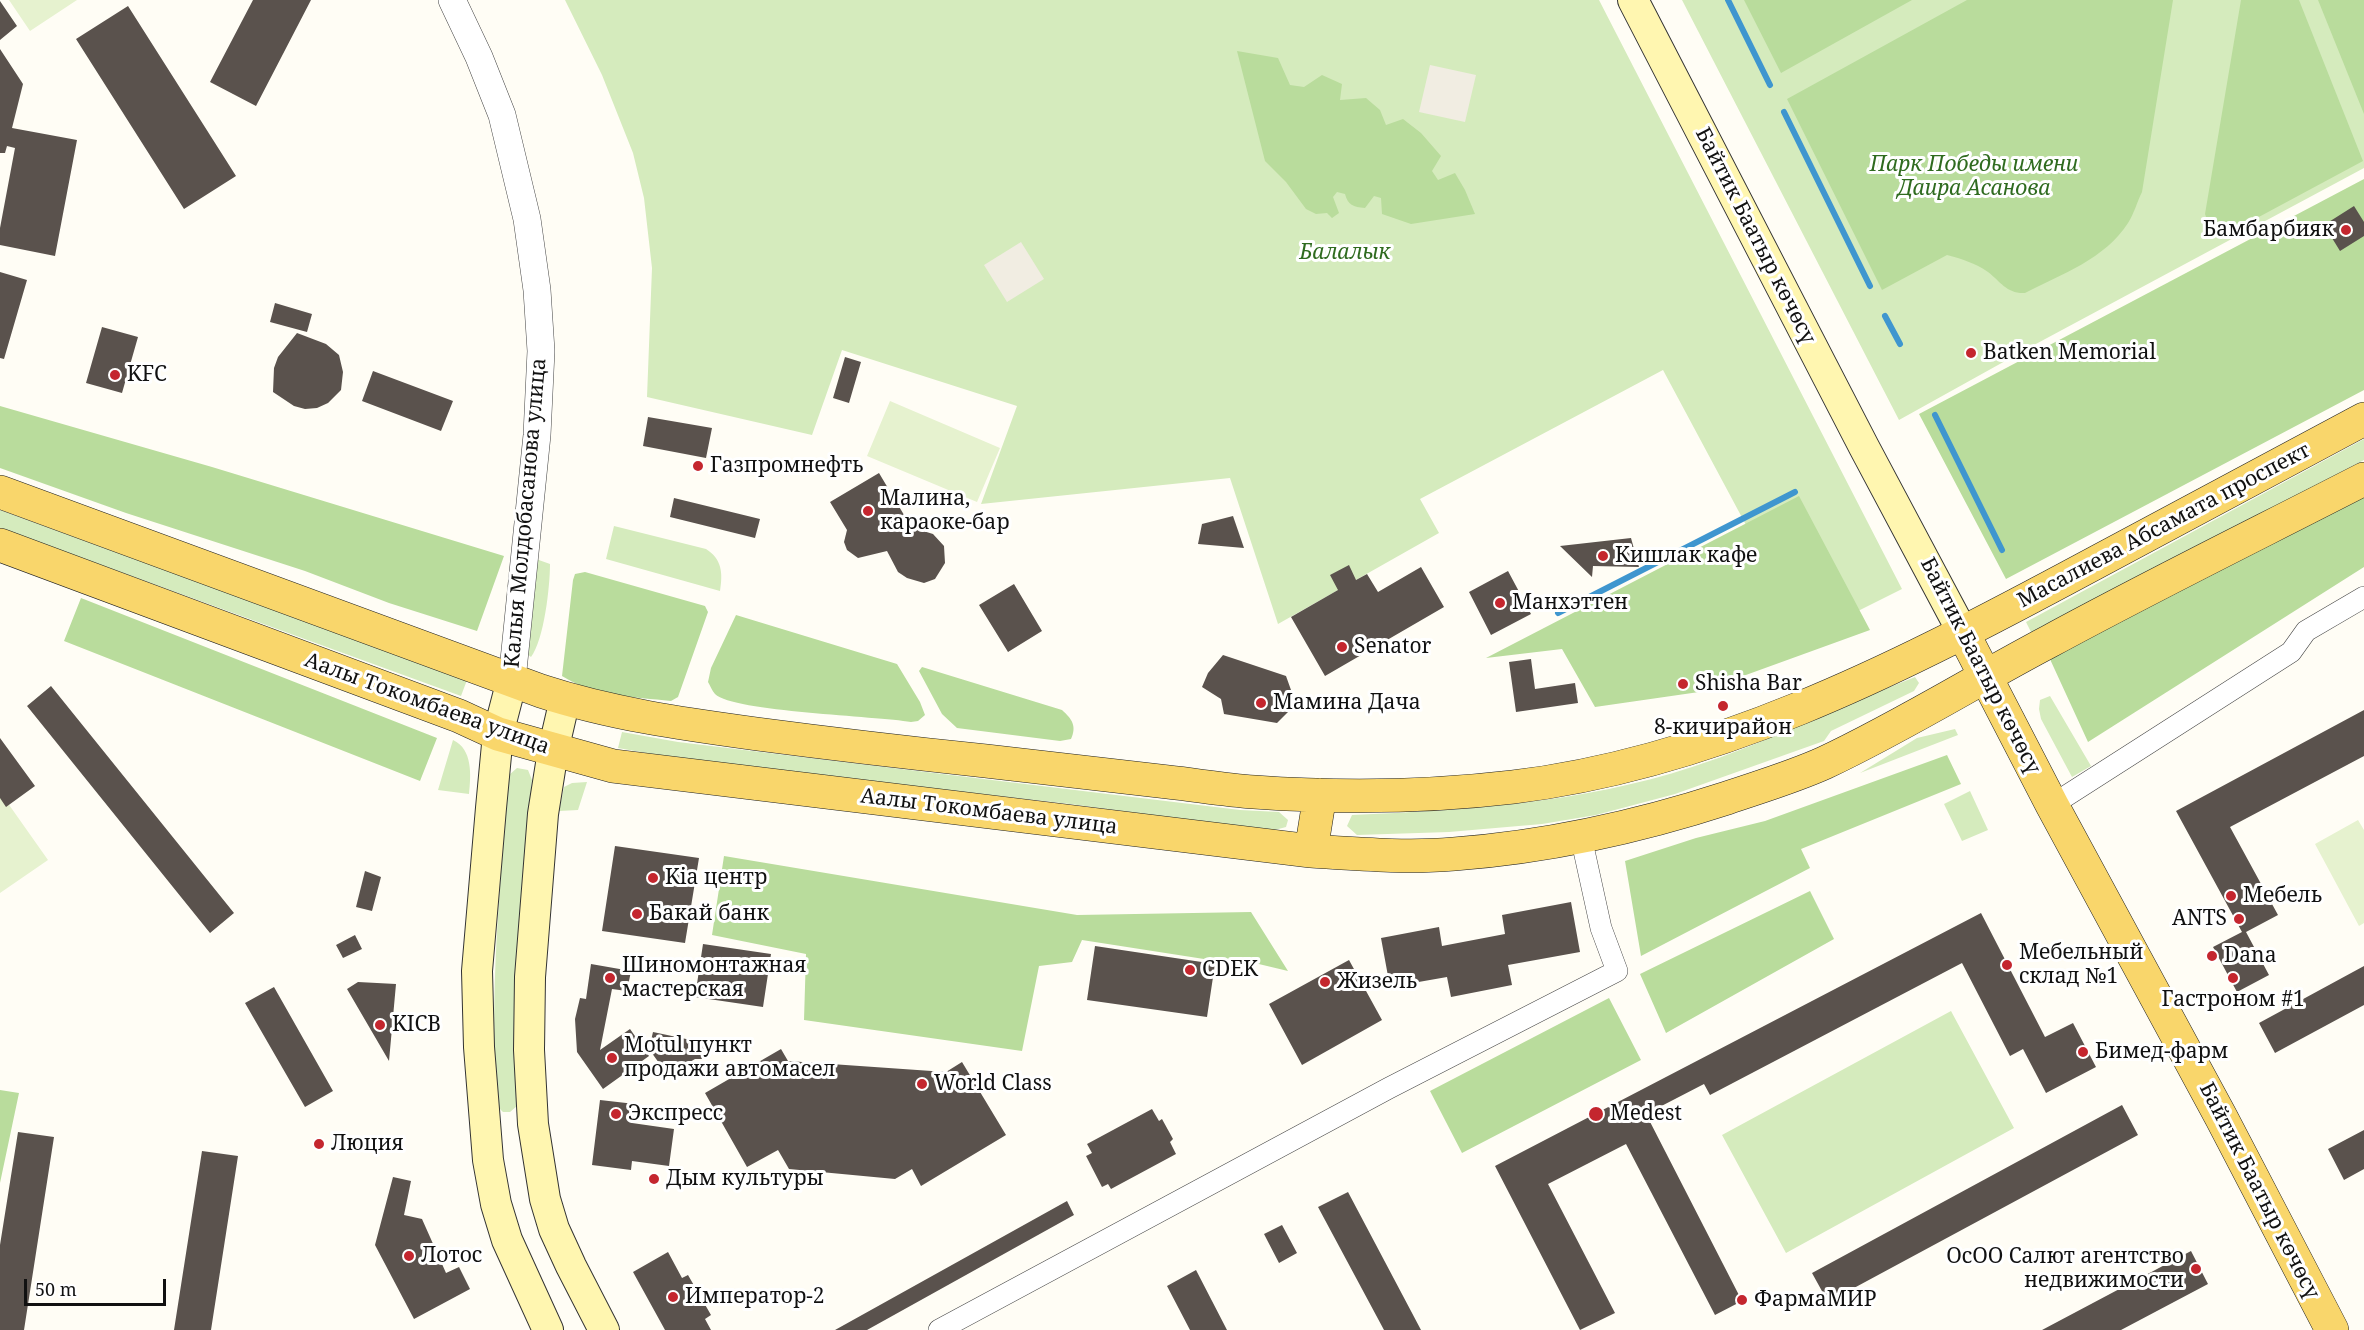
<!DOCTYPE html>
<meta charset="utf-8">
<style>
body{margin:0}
#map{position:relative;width:2364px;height:1330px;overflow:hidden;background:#fffdf5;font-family:"Noto Serif",serif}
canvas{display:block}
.scale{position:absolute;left:24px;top:1279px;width:142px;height:27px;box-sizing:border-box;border:3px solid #111;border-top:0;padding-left:8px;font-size:18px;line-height:21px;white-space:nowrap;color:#111;-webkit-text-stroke:4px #fff;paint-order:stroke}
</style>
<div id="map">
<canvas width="2364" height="1330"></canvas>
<div class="scale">50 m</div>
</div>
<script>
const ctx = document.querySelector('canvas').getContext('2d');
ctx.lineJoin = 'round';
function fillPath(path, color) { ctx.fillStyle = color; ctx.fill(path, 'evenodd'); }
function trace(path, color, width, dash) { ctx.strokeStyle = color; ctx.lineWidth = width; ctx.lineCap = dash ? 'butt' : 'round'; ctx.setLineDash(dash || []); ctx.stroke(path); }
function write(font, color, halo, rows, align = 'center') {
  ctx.font = font + ' "Noto Serif",serif'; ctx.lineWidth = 6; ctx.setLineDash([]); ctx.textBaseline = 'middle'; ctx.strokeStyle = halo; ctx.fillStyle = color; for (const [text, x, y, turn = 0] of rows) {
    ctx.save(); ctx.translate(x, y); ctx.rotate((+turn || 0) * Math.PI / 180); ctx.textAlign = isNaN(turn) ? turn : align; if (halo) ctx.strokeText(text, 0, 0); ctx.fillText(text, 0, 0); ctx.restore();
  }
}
fillPath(new Path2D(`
 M565,0H1599L1902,589L1806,637L1663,370L1420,499L1439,533L1278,624L1230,478L981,504L1017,406L842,350L812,435L647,397L652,268L644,198L633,153L602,75Z
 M1682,0H2364V168L2034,345L1899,420Z
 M2364,439V460L2032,634L2026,622Z
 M0,510L467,680L461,696L0,528Z
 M614,526L706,549C722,559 723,573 720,591L606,559Z
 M536,559L550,564C550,587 544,640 531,657L522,650Z
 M1915,677L1919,683L1914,691L1831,731L1824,741L1675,794L1596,815L1542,824L1449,832L1357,835L1347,826L1352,815C1466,810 1583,803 1692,767C1769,742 1840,706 1915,677Z
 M2050,696L2091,766L2072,777L2041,719L2039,709L2040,700Z
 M1955,729L1958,735L1860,773L1917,738Z
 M622,732L678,742L1240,810L1279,812L1288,820L1286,827L1271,831L1070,804L697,762L618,748Z
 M453,740C473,749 471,776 469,794L438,790Z
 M517,768L528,770L532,780L516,960L517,1106L510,1112H503L497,1106C489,995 500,885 509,775Z
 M587,782L578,810L559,811L564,787L572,783Z
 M1970,791L1988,830L1962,841L1944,804Z
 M1951,1011L2014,1128L1786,1253L1722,1135Z`), '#d5ebbd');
fillPath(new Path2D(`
 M1744,0H1912L1781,73Z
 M1967,0H2173L2142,192C2137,202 2134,214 2128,223C2105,259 2062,274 2025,293C2007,294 2001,282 1988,272C1975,263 1962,259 1947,255L1882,290L1787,99Z
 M2241,0H2299L2363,161L2229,233C2216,230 2210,228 2205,214Z
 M2318,0H2364V114Z
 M1237,51L1278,58L1290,85L1304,87L1322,75L1342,84L1340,100L1366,98L1380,110L1386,125L1403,119L1421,133L1441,156L1432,171L1438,180L1455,173L1465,190L1475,214L1411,224L1382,214L1381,198L1374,196L1365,208C1353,207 1348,205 1345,194L1337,192L1333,197L1339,213L1332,218L1327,213L1316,214L1306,209L1286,182L1265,161Z
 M2364,179V390L2006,579L1919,414Z
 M0,406L212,467L504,556L477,631L389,603L305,571L126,513L0,468Z
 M2364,493V567L2088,742L2049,657Z
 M1799,496L1870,630L1699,692L1595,707L1562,649L1486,658Z
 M585,572L705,606L708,612L678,697L671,701C634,697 594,696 562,676L573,580L575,574Z
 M81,598L437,738L420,781L64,641Z
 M736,615L897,664L920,702L925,715L918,721L911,722C877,716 734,712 715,694C712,691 710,685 708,682L711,668Z
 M922,667L1062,710C1072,719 1077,726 1071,739L1060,741L957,728L942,714L919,671Z
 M1947,755L1961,784L1801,849L1810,868L1641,956L1625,861L1696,838L1765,821Z
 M724,856L1077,915L1251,912L1288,971L1242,960L1204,959L1082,940L1072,962L1039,966L1022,1051L804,1020L806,954L712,935Z
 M1810,891L1834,939L1666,1033L1640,974Z
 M1609,998L1641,1060L1462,1153L1430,1091Z
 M0,1090L19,1093L0,1183Z`), '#b9dc9c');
fillPath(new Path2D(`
 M9,0H77L30,31Z
 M890,401L1000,448L977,502L867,456Z
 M0,792L48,860L0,893Z
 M2358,820L2364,830V923L2359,926L2315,844Z`), '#e6f2cf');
fillPath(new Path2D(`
 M1430,65L1476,75L1465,122L1419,112Z
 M1021,242L1044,279L1007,302L984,265Z`), '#f1ede2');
trace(new Path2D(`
 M1728,0L1770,85
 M1784,112L1870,286
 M1885,316L1900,344
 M1935,415L2002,550
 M1558,613L1795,492`), '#3f96cf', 6);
fillPath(new Path2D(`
 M253,0H311L256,106L210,82Z
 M0,1L17,26L0,40Z
 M128,6L236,176L184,209L76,39Z
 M0,49L23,84L12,128L77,140L55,256L0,245V228L15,148L7,146L5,153H0Z
 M2354,206L2364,222V236L2340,251L2324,225Z
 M0,272L27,280L4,359L0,358Z
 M275,303L312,314L307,332L270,322Z
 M102,327L138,337L122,393L86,383Z
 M297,333L326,344L339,355L343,372L341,390L328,403L317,408L305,409L294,406L273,392L274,368L278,357Z
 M845,357L861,362L849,403L833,398Z
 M373,371L453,401L441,431L362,401Z
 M648,417L712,428L706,458L643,446Z
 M879,473L913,530H920L933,534L944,546L945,563L935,579L924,583L907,578L898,572L887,551L858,558L847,550L844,542L847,530L830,502Z
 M674,498L760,519L755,538L670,517Z
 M1233,516L1244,548L1198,544L1202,524Z
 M1631,538L1639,567L1593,566L1592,577L1560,546Z
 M1349,565L1356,580L1367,574L1378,592L1421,567L1444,607L1325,676L1291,617L1338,590L1330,575Z
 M1508,571L1531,614L1491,635L1469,592Z
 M1014,584L1042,631L1008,652L979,605Z
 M1223,655L1286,676L1296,704L1277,723L1224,714L1221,699L1202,687L1208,673Z
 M1531,659L1535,689L1575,683L1578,703L1516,712L1509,662Z
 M51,686L234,913L210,933L27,706Z
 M2364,710V756L2230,827L2278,915L2246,932L2269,975L2237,992L2213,947L2242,932L2176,811Z
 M0,738L35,786L6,807L0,798Z
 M615,846L699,858L685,943L602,931Z
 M365,871L381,877L372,911L356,907Z
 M1571,902L1580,952L1508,965L1512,985L1451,997L1447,977L1390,987L1381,938L1439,927L1442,946L1505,934L1502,915Z
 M1981,913L2045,1037L2073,1023L2096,1067L2046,1093L2023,1049L2010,1056L1962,963L1710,1095L1704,1084L1646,1114L1742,1301L1715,1315L1626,1144L1548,1184L1615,1313L1580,1330L1495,1166Z
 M355,935L362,949L343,958L336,945Z
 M703,944L771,954L763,1007L695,997Z
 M1095,946L1215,964L1207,1017L1087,1000Z
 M1349,960L1382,1020L1302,1065L1269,1004Z
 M591,964L631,971L627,991L612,989L600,1050L630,1029L649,1056L603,1089L577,1052L575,1019L580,998L586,999Z
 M2364,966V1005L2275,1053L2259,1023Z
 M358,982L396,984L389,1061L347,989Z
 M274,987L333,1091L305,1107L245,1003Z
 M653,1032L705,1043L702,1059H695L683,1066L668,1064L664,1070L649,1049Z
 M781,1049L788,1061L946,1072L962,1062L1006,1135L921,1186L912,1169L895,1179L789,1169L778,1150L747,1167L705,1093Z
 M600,1100L635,1104L632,1123L674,1129L669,1166L632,1161L631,1170L592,1165Z
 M2122,1105L2138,1135L1828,1302L1812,1273Z
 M1152,1109L1159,1121L1162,1119L1173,1139L1170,1142L1176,1154L1111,1189L1108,1184L1102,1187L1086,1156L1092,1153L1087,1144Z
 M2364,1130V1169L2344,1180L2328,1149Z
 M18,1132L54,1137L24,1330H0V1245Z
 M202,1151L238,1156L211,1330H174Z
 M393,1177L411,1181L404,1215L422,1219L446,1273L459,1267L470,1289L414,1319L375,1245Z
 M1348,1192L1421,1330H1384L1318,1207Z
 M1067,1201L1074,1215L867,1330H835Z
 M1282,1225L1297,1253L1279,1263L1264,1234Z
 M2191,1251L2208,1284L2121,1330H2042Z
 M668,1252L682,1278L688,1275L711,1315L705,1319L711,1330H665L633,1272Z
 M1196,1270L1227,1330H1190L1167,1286Z`), '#5a524d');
const minor = new Path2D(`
 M2052,805L2291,652L2306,631L2364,597
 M939,1330L1389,1088L1617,971L1601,928L1581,837`);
const tertiary = new Path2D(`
 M452,0L479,57L502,115L527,219L537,290L541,351L537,435L512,680`);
const secondary = new Path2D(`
 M1633,0L1864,447L1963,633
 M512,680L498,734L491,808L477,971L479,1047L488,1160L496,1204L507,1240L548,1330
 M565,699L553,751L543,814L530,977L529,1050L533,1124L545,1199L554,1229L571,1266L604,1330`);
const primary = new Path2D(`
 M0,492L541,691C611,714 684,724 757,734C833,744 910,753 986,761C1047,768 1107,775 1168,782C1196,785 1225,790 1254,792C1339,798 1428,797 1513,787C1712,763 1893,671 2067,578C2166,525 2265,472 2364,419
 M0,545L459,716L498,734L613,766L1311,851C1359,854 1407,858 1454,854C1547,847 1638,827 1727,798C1759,787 1793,777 1824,763C1901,727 1974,681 2050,641C2153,585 2259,533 2364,479
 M1963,633L2052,805L2221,1117L2332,1330
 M1311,851L1320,795`);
trace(minor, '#444', 22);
trace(tertiary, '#444', 28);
trace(secondary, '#333', 32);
trace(primary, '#222', 34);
trace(minor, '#fff', 21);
trace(tertiary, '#fff', 27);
trace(secondary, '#fff6b0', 30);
trace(primary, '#f9d66b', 33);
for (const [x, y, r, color] of [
 [2346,230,6,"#c4262e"],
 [1971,353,6,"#c4262e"],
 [115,375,6,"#c4262e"],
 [698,466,6,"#c4262e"],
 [868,511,6,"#c4262e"],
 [1603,556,6,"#c4262e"],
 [1500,603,6,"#c4262e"],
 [1342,647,6,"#c4262e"],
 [1683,684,6,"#c4262e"],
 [1261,703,6,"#c4262e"],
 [1723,706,6,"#c4262e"],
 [653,878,6,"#c4262e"],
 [2231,896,6,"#c4262e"],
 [637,914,6,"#c4262e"],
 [2239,919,6,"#c4262e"],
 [2212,956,6,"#c4262e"],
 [2007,965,6,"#c4262e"],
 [1190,970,6,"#c4262e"],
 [610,978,6,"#c4262e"],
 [2233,978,6,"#c4262e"],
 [1325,982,6,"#c4262e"],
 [380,1025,6,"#c4262e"],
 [2083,1052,6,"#c4262e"],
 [612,1058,6,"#c4262e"],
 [922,1084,6,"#c4262e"],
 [616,1114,6,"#c4262e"],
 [1596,1114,8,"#c4262e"],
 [319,1144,6,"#c4262e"],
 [654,1179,6,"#c4262e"],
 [409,1256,6,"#c4262e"],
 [2196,1269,6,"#c4262e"],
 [673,1297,6,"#c4262e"],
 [1742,1300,6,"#c4262e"]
]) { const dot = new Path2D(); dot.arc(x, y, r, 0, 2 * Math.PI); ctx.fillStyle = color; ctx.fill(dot); trace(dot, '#fff', 2); }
write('italic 21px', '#2f6b1f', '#fff', [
 ["Парк Победы имени",1974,165],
 ["Даира Асанова",1974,189],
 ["Балалык",1345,253]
]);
write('21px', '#111', '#fff', [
 ["Бамбарбияк",2334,230,"right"],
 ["Batken Memorial",1983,353],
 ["KFC",127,375],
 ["Газпромнефть",710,466],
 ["Малина,",880,499],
 ["караоке-бар",880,523],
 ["Кишлак кафе",1615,556],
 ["Манхэттен",1512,603],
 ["Senator",1354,647],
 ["Shisha Bar",1695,684],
 ["Мамина Дача",1273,703],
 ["8-кичирайон",1723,728,"center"],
 ["Kia центр",665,878],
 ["Мебель",2243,896],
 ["Бакай банк",649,914],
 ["ANTS",2227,919,"right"],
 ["Мебельный",2019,953],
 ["склад №1",2019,977],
 ["Dana",2224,956],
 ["Шиномонтажная",622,966],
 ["мастерская",622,990],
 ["CDEK",1202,970],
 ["Жизель",1337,982],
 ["Гастроном #1",2233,1000,"center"],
 ["KICB",392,1025],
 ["Motul пункт",624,1046],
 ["продажи автомасел",624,1070],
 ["Бимед-фарм",2095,1052],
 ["World Class",934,1084],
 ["Экспресс",628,1114],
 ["Medest",1610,1114],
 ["Люция",331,1144],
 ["Дым культуры",666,1179],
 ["Лотос",421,1256],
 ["ОсОО Салют агентство",2184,1257,"right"],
 ["недвижимости",2184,1281,"right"],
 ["Император-2",685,1297],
 ["ФармаМИР",1754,1300]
], 'left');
write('21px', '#111', '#fff', [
 ["Байтик Баатыр көчөсү",1755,236,63],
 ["Калыя Молдобасанова улица",526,513,-85],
 ["Масалиева Абсамата проспект",2164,526,-28],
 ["Байтик Баатыр көчөсү",1980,666,63],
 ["Аалы Токомбаева улица",427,704,20],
 ["Аалы Токомбаева улица",989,812,7],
 ["Байтик Баатыр көчөсү",2259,1191,63]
]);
</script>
